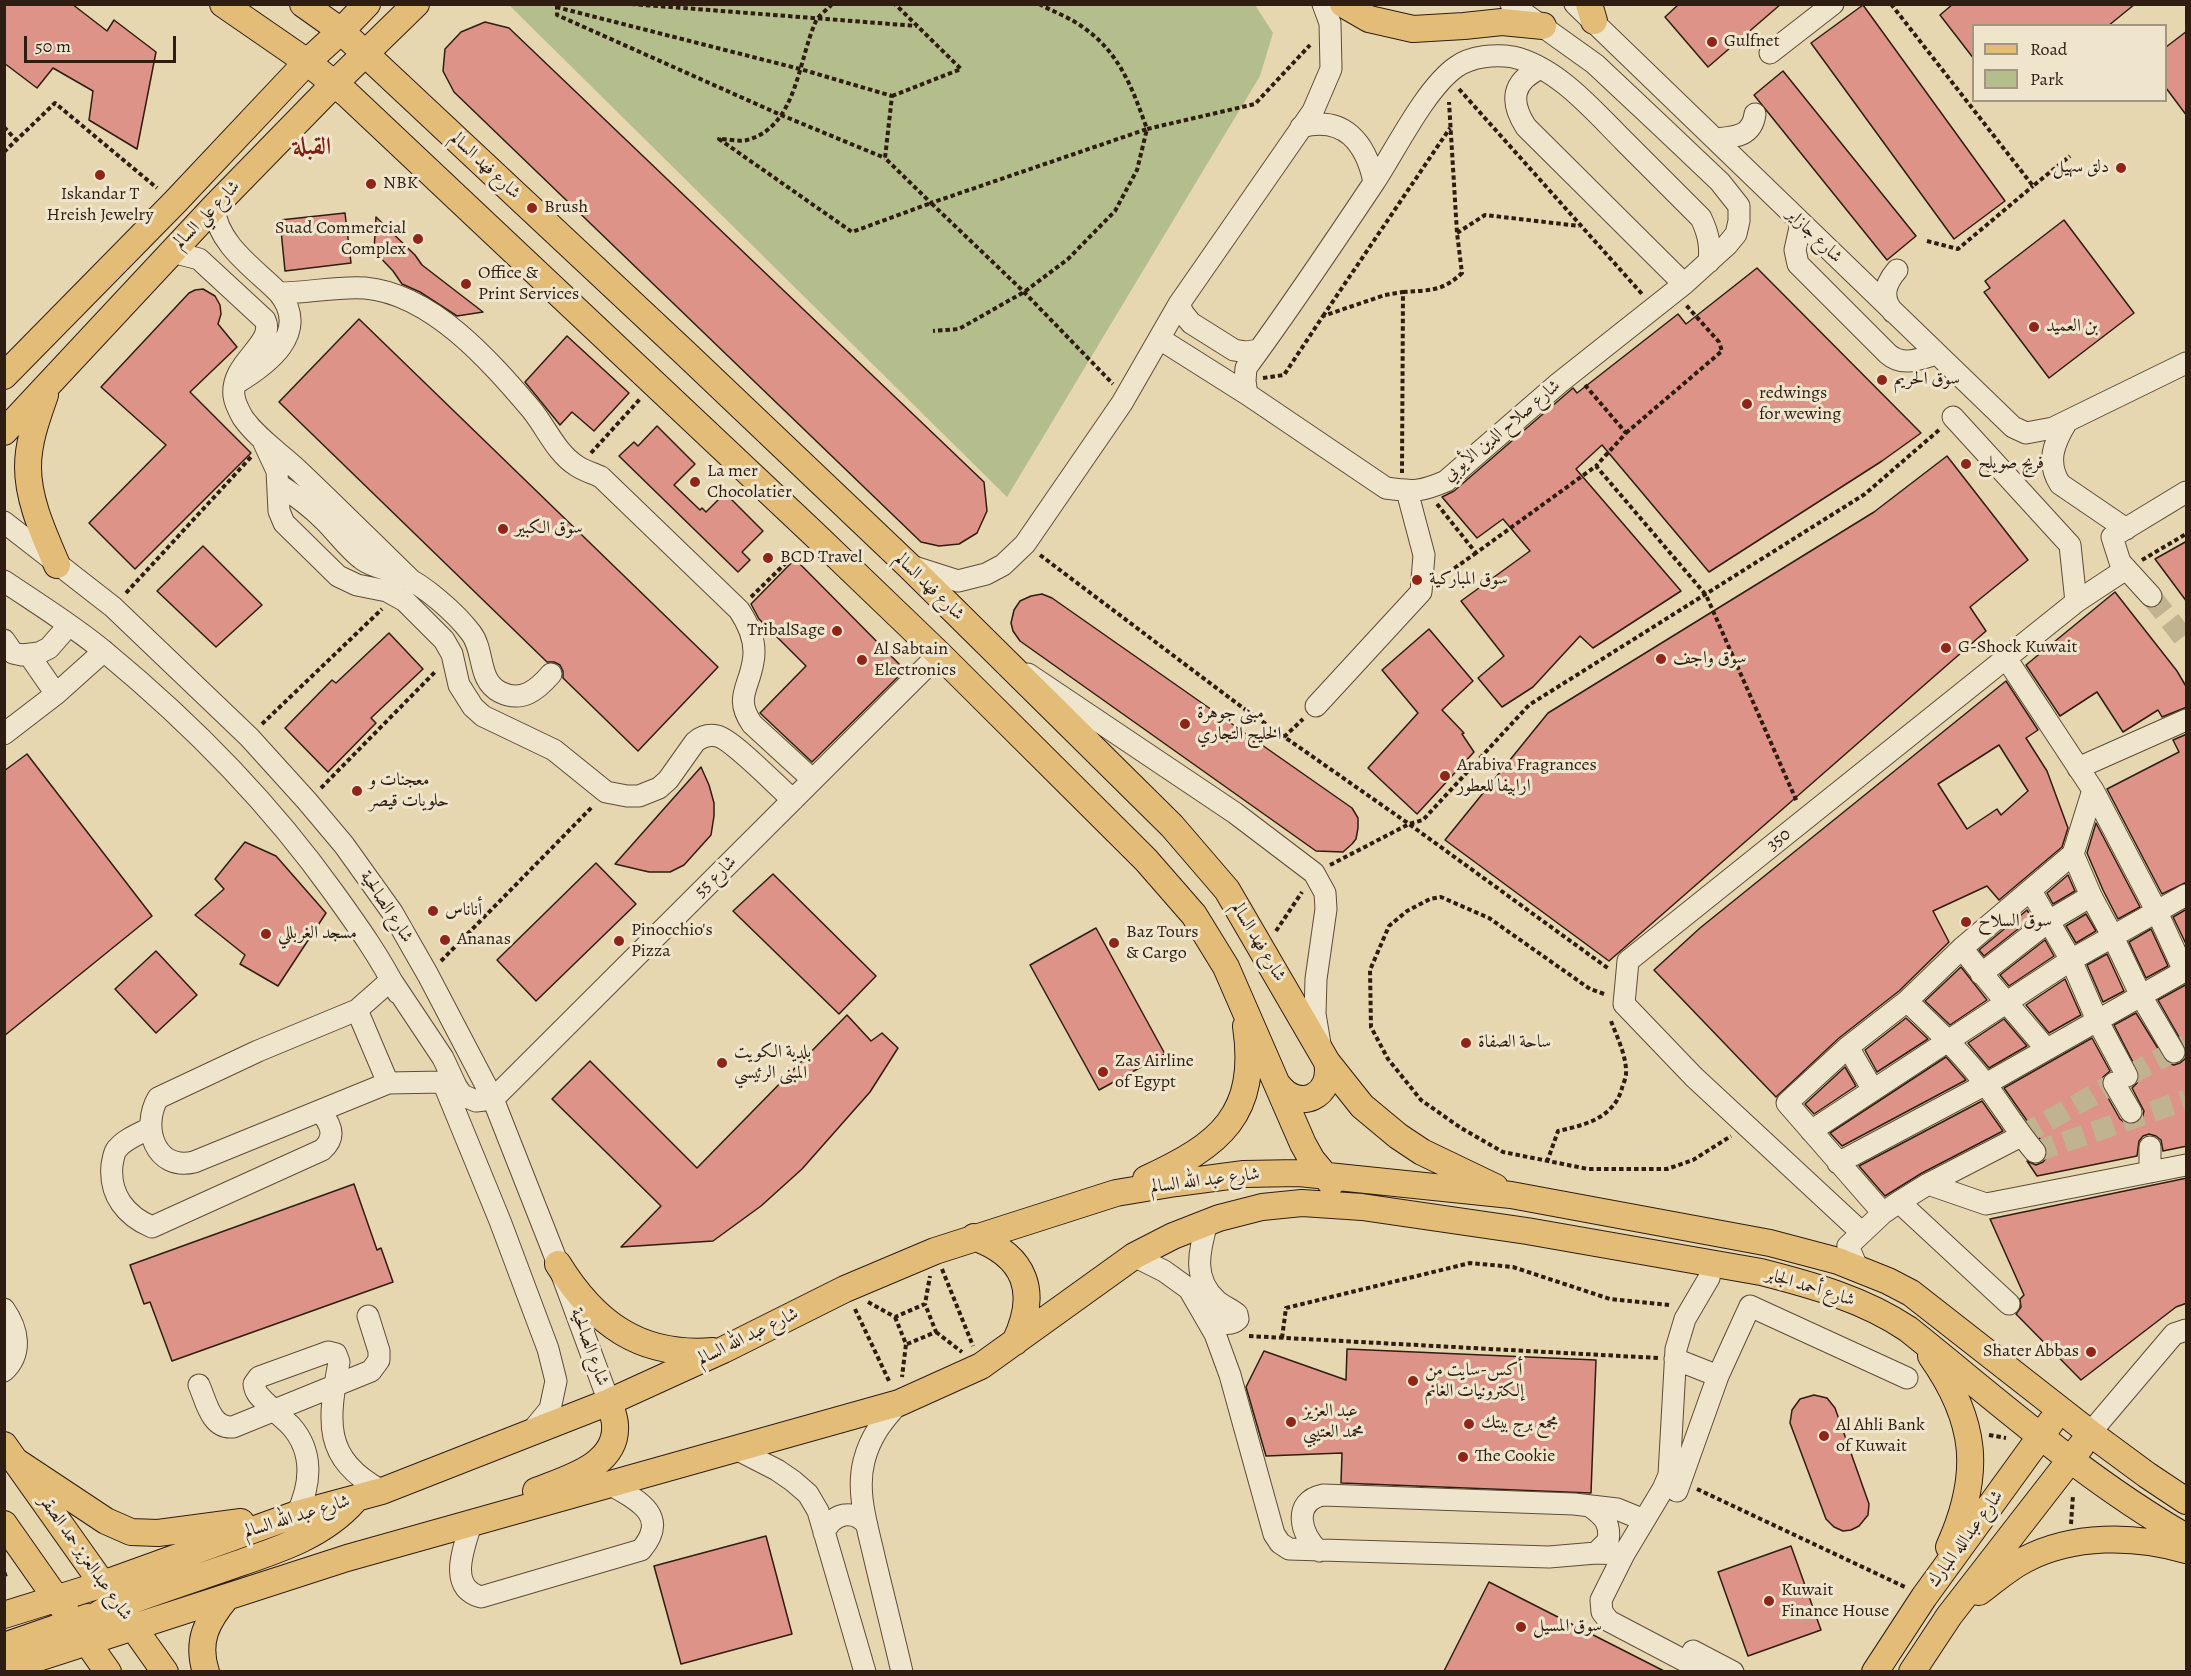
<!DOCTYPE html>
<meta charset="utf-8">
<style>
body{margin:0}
#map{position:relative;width:2191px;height:1676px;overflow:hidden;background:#e6d7b0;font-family:Alegreya,serif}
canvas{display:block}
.frame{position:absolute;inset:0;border:6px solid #2f1d11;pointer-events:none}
.legend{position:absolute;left:1972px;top:24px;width:195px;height:78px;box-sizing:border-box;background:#efe5cc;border:2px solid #a29581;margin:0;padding:8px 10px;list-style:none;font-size:18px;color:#2f1d11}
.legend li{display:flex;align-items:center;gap:12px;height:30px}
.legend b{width:30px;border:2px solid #a29581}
.scale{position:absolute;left:24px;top:36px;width:152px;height:27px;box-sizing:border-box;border:3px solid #2f1d11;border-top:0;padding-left:8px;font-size:18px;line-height:21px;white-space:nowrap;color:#2f1d11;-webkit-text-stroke:4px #efe5cc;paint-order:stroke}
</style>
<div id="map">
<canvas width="2191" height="1676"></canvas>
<div class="frame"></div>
<ul class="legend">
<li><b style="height:8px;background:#e3bc78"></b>Road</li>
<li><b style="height:16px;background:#b4be8c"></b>Park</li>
</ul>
<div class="scale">50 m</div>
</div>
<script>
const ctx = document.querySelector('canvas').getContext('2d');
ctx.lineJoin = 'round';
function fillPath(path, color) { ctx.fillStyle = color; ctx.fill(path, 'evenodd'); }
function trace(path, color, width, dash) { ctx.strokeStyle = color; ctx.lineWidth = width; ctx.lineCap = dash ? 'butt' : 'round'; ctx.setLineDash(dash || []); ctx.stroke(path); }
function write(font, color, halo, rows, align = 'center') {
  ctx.font = font + ' Alegreya,Amiri,serif'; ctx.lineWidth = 6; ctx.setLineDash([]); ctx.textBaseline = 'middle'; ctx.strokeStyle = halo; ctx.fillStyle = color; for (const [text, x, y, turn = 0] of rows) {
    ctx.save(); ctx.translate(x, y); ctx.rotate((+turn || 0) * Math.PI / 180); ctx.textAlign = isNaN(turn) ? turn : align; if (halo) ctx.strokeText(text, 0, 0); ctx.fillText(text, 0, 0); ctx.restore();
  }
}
fillPath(new Path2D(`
 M1255,5L1273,33L1260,76L1007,497L509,5Z`), '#b4be8c');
const building = new Path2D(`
 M4,4H72L107,31L114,20L156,52L137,149L89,120L93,91L53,68L37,88L4,63Z
 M1679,4H1781L1708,67L1665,17Z
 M1953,4H2135L2108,26H1974V59L1940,15Z
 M1863,5L2005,201L1954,239L1811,43Z
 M485,22L509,28L984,482L987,511L977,533L959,544L939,546L921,542L454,92L443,71L445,49L461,32Z
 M2187,31V116L2166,88V47Z
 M1783,71L1916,236L1887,260L1754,95Z
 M345,213L351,263L285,271L280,220Z
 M376,217L415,255L422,265L483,312L457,316L420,292L402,284L393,271L374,251Z
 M2064,220L2134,313L2049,378L1984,292L1990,288L1985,281Z
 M1757,268L1921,433L1882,461L1709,572L1602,445L1576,469L1681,591L1593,648L1580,636L1533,687L1502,707L1478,678L1504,656L1461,601L1530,551L1503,519L1477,538L1442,497L1454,491L1573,388L1577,393L1678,314L1686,324Z
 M203,289L215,296L220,305L221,314L218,324L237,347L190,392L251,453L135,569L89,523L166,445L101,387L189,293L195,290Z
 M359,319L718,667L638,751L563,678V671L560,665L554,662H547L279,402Z
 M567,336L629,393L594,431L572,412L560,425L525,382Z
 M657,426L695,464L674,485L700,510L702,508L706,512L725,493L763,531L742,552L750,560L738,572L619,456L634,442L638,446Z
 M1947,456L2028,560L1970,607L1986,631L1609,961L1445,840L1548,713L1874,512Z
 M2187,541V602L2155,559Z
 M203,546L262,605L216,647L157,591Z
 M795,559L905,670L812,762L760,713L806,666L759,619L751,604Z
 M2115,592L2177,671L2187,688V707L2162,717L2158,710L2123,732L2097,692L2060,716L2026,665Z
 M1042,594L1052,598L1352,808L1358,818V828L1356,839L1352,844L1343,852L1316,851L1020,641L1013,631L1011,623L1014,610L1020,601L1031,596Z
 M1429,629L1473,681L1442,710L1464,733L1462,734L1474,752L1417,814L1368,768L1418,713L1382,670Z
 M389,633L423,669L371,718L376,723L328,772L285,728L332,680L336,683Z
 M2006,681L2038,730L2026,738L2047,771L2068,828L2062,847L1999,900L1987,886L1933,911L1949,942L1899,991L1839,1038L1776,1097L1654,970L1700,928ZM1999,745L2028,791L2001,815L1997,809L1967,829L1938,784Z
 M2187,734V882L2162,894L2107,789L2179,752L2173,740Z
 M27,754L152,916L4,1036V771Z
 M701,767L709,785L714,803V816L711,835L684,865L670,872H649L615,864Z
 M2096,823L2140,907L2118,919L2103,890L2087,853Z
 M245,842L276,856L326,913L278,986L240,964L245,955L195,915L224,889L215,879Z
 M596,863L636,904L536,1001L497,960Z
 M773,874L876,976L839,1014L733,911Z
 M2068,875L2075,891L2053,904L2047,893Z
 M2187,909V946L2173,917Z
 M2027,910L2032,918L1984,956L1979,950Z
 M2086,914L2096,931L2076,943L2066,926Z
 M1096,928L1165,1054L1099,1090L1030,965Z
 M2151,929L2168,966L2146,978L2129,942Z
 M2045,940L2054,956L2009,986L2000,975Z
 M156,951L197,995L156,1033L115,989Z
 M2107,954L2124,991L2103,1002L2087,965Z
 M1961,967L1987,1000L1950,1025L1925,1001Z
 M2065,979L2081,1015L2049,1033L2026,1005Z
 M2187,984V1051L2158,1000Z
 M2136,1013L2167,1063L2174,1065L2180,1063L2185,1059L2187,1053V1146L2163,1151L2161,1140L2156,1136L2149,1134L2143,1136L2139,1141L2137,1156L2037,1176L2027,1161L2036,1165L2043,1162L2047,1157V1149L2004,1088L2092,1038L2110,1071L2103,1077V1089L2120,1119L2125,1123H2137L2142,1119L2144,1111L2132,1088L2137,1083L2140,1076L2114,1025Z
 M847,1015L871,1041L882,1033L898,1048L870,1092L802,1169L761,1206L713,1241L621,1247L661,1206L552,1099L590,1061L697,1168Z
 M1906,1018L1928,1039L1877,1072L1865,1050Z
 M2004,1019L2027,1046L1989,1068L1968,1043Z
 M1946,1057L1966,1080L1842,1146L1830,1133Z
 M1845,1067L1856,1086L1814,1114L1805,1104Z
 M1982,1101L2003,1131L1922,1173L1885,1196L1859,1166Z
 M2187,1178V1303L2176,1307L2081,1380L2016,1314L2021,1307L2020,1299L2024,1295L1990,1219Z
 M354,1184L377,1250L381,1248L393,1282L172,1361L150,1302L144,1304L130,1265Z
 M1347,1349L1596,1360L1591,1493L1341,1483L1342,1453L1266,1456L1246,1387L1264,1351L1346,1380Z
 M1814,1395L1827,1398L1835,1408L1869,1504L1868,1515L1859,1526L1851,1530L1843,1531L1834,1527L1826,1519L1790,1423L1792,1410L1800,1399Z
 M766,1536L792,1634L681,1664L654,1566Z
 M1791,1546L1821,1630L1748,1656L1718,1572Z
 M1489,1582L1664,1671H1444Z`);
fillPath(building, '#dd9387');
trace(building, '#2f1d11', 1.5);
trace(new Path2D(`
 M2151,596L2186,641
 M2021,1136L2127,1076L2186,1045
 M2035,1152L2186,1100`), '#c1b290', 21, [21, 10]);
const minor = new Path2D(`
 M1575,4L2013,427L2026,433L2053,428L2186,363
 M1770,53L1833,4
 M1541,68C1511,82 1510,102 1526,127L1684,284
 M1301,127C1344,115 1366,143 1374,182
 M1715,139C1734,137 1752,137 1755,114
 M214,207C217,244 254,268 279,293C311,333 267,365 235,384
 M1801,223L1795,250L1798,264L1888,354C1903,367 1919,359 1936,354
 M169,254H180L199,259L265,320C276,344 230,362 234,396C235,404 239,411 243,418C258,439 280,453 299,471C337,507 374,544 411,580
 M279,293C307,293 338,286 365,288C432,294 490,361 531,409C546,427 556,453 577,466C584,471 593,473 601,477L739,610C749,625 757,643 753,662C749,688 734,698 752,724L813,780
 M1179,304L1183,313L1191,323L1234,350L1246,352L1259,350
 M1893,312C1881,297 1885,284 1897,270
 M1160,339L1247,394L1386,488C1413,492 1421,492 1446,481L1559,383L1684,284L1727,245L1736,234L1739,221V206L1720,182L1661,126L1595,64L1511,4
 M1247,394L1245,381L1246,368C1291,307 1333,244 1375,181C1396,149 1426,88 1456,67C1471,56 1496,54 1513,57C1557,67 1594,111 1624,141C1650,167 1676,193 1701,218C1708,233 1711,245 1709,262
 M2066,423C2054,443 2046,462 2060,484L2126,529
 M264,443L277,471L279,511L284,523L338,576L357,585L387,591L405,601L444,640L452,654L459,685L473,707L483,716L554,750L606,792L627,796H639L659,788L668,780L695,742C701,737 708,734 717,736C732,739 778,787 793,800
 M278,484C295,495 311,507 325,521C337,533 349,550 363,560C374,568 389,569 401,575C424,585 456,613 471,633C485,651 477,680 500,692C522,703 537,690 551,674
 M4,522L113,607L249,737L307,801L344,845L392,912L428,975L493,1099L558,1264L609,1402
 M908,565L958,581L986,574L1003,565L1025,544L1122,403L1179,304L1313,111L1331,69L1330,23L1323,4
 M4,581C38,604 74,626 105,652C191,723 269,802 334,893C357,925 380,957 398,993
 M2151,596L2120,562L2112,537L2186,492
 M2076,602L2126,569
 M4,640L13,653L22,655L39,653L49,648L69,625
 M29,655L56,694
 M1028,674L1235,813L1314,873L1325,893L1326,909L1316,979L1315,1014L1320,1044
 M1316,706L1421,592L1424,555L1407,491
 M4,734L56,694L104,651
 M2078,768L2186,720
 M2093,790L2157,912L2184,971
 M2073,854L2091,896L2113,937L2141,996L2174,1052
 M2031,891L2071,960L2097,1020L2127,1076
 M1962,948C1988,983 2018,1015 2046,1049
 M1981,974L2049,921L2091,896
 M1907,1001C1934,1027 1963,1054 1986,1085C2003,1107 2017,1131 2035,1152
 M357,1010L388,1083
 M1848,1047L1873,1090
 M443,1082L388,1083L194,1162C155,1171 141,1127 158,1098L258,1051L357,1010L391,980L443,1058L456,1086L462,1095L476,1101L493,1099L939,654
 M443,1082L500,1221L548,1349L556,1381L550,1409L531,1432
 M2114,1083L2131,1112
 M150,1128C141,1133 125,1139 118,1148C114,1151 113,1160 112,1165C109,1195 126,1216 152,1227L322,1150C337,1137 331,1124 320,1111
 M1811,1131L2071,960L2186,895
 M2150,1147V1172
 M1838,1163L1986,1084L2186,970
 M1928,1184L2021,1136
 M1899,1202L1928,1184L1986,1204L2186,1165
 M1883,1213L1787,1103L1848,1047L1907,1001L1962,948L2073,854L2093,790L2006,658
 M1861,1232L1694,1077L1624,1004L1628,961L2076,602L2070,545L1953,417
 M1134,1256L1164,1271L1189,1289L1215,1334L1230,1375L1274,1534L1280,1543L1289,1549L1549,1557L1596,1553L1624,1554
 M1858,1269L1848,1246L1883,1213L1899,1202L2009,1304
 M4,1309C18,1329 23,1353 4,1371
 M1206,1318C1217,1321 1229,1328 1238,1319L1237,1314C1231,1309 1223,1306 1217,1301C1192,1279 1199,1251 1207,1223
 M1675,1359L1718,1376L1750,1306L1907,1378
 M199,1385C206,1401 211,1429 233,1427L371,1371L379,1360V1351L368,1316
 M899,1403C883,1420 870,1437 864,1461C856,1492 867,1525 874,1556C883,1594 893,1633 902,1672
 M2090,1433L2174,1334L2186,1330
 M736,1449L777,1470L793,1481L808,1494L818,1511L865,1672
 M1677,1491L1718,1376
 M1591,1507C1604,1516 1611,1524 1608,1541L1596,1553
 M297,1514C311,1484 314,1452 291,1426C283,1418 274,1411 266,1403C260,1397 255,1393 254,1384L259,1377L328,1352L336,1354L339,1362C328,1422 322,1458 382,1491
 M471,1524C464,1548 447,1587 481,1597L641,1550C670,1516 638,1500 611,1485
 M824,1533C832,1513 854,1508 867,1525
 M1319,1551C1300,1535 1292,1501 1323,1495L1574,1504L1617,1509L1644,1520
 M1693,1651L1733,1672
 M1706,1672L1609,1621L1602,1612L1601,1600L1624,1554L1663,1489L1669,1475L1676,1349L1685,1319L1709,1278L1712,1264`);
const major = new Path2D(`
 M223,4L307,62L347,94L814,534L939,654L1146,860L1194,915L1226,967L1303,1144L1312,1160L1331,1183
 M303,4L341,31L684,352L908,565L1172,826L1227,890L1327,1062L1362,1106L1398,1136L1422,1152L1495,1187
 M1343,4L1369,19L1413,29L1464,26L1502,22L1543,26
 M1589,4L1594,21
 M4,376L175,202L307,62L341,31L367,4
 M45,395C37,418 28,442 28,467C28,501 44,534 57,565
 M4,432L214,207L335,83L416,4
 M1278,1085C1299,1113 1334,1096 1327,1062
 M1146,1179C1220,1145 1259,1115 1246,1026
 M974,1237C1026,1256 1039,1292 1015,1342
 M558,1264C595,1324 641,1357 713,1351
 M1931,1356C1977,1421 1982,1474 1949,1547
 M4,1445L165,1672
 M17,1462L106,1521L131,1532L158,1533L241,1522
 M536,1491C565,1479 618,1466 615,1425C615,1418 611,1409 609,1402
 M4,1524L108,1672
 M1979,1592C1994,1581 2008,1568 2024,1560C2073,1534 2135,1535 2186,1550
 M4,1615L103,1584L297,1514L382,1491L609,1402L723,1350L845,1289L935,1251L1116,1193L1176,1183L1244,1174L1299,1173L1511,1195L1770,1243L1838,1261L1888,1281L1911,1293L2090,1433L2147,1475L2186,1501
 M88,1642C85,1627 91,1618 104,1611C146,1594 191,1580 234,1565C278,1550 323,1536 354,1501
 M4,1646L88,1617
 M4,1669L347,1558L899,1403L981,1366L1134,1256L1173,1236L1219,1218L1262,1207L1302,1203L1362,1207L1527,1231L1761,1272C1812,1285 1863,1299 1908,1329C1998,1401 2086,1480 2186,1537
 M206,1672C196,1641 207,1621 226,1598
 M1875,1672L1924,1597L2051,1422
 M1912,1672L1949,1616L2081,1446`);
trace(minor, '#5d4c39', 23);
trace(major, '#2f1d11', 28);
trace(new Path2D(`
 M631,4L917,26
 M832,4C827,10 819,15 816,21C798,60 797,127 747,140C739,142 728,139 719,139L852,232L931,203L1024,292L1113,384
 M1039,4C1054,12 1071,18 1084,28C1120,53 1133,90 1147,129L1255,104L1310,45
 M1891,4L2033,186L2070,156
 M557,5V15L781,115L885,158
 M556,7L800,69L892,96L885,158L931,203L1147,129L1137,170L1115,211L1068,259L1024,292L959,329L933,331
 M1459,89L1642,294
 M892,96L961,69L895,4
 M4,127L16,140
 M4,152L55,103L157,188
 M1457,233L1485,215L1579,226
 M1927,241L1958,249L2033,186
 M1403,292C1429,290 1442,292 1462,273L1457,233L1449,102
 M1323,316L1450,128
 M1263,378L1284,375L1323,316L1385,295L1403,292L1402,473
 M1585,385L1626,433L1596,466
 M1626,433L1722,351L1719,342L1686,305
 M591,453L640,399
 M1437,504L1476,553L1596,466L1706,595L1797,802
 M1040,555L1243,708L1409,824L1609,969
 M2142,560L2186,534
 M1442,577L1476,553
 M126,593L251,457
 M751,597L799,550
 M262,724L382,609
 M1284,737L1303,719
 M321,788L435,672
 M1330,865L1409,824L1423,820L1529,705L1865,494L1939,430
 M1276,931L1302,892
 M441,961L593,806
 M1604,994L1590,989L1489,918L1441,897L1430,899L1407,911L1389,926L1370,970L1371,1027L1388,1059L1421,1100L1461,1128L1503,1152L1588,1169H1667L1693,1160L1731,1136
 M1547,1162L1558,1131C1585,1125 1614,1118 1622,1088C1623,1084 1626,1078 1626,1074C1627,1057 1617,1037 1611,1021
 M942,1269L973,1346
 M868,1302L895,1317L925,1304L930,1276
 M855,1309L890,1383
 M895,1317L906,1344L902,1377
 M936,1332L962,1352
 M1249,1336L1658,1358
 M1282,1338L1286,1308L1470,1263L1513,1267L1610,1299L1669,1305
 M907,1344L936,1332L925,1304
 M1989,1435L2006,1438
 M1697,1489L1905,1587
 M2071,1524L2073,1495
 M4,1575L7,1574`), '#2f1d11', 4, [4.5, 3]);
trace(minor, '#efe5cc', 21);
trace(major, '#e3bc78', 26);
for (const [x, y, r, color] of [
 [1712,42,6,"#8f2418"],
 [2121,168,6,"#8f2418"],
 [100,175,6,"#8f2418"],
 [371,184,6,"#8f2418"],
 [532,208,6,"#8f2418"],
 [418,239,6,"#8f2418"],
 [466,284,6,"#8f2418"],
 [2034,327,6,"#8f2418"],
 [1882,380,6,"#8f2418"],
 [1747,404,6,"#8f2418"],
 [1966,464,6,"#8f2418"],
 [695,482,6,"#8f2418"],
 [503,529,6,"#8f2418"],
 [768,558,6,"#8f2418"],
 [1417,580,6,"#8f2418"],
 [837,631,6,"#8f2418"],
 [1946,648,6,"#8f2418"],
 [1661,659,6,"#8f2418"],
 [862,660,6,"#8f2418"],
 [1185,724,6,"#8f2418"],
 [1445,776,6,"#8f2418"],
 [357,791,6,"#8f2418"],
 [433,911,6,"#8f2418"],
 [1966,922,6,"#8f2418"],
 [266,934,6,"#8f2418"],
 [445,940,6,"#8f2418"],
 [619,941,6,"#8f2418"],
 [1114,943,6,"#8f2418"],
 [1466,1043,6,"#8f2418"],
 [722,1063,6,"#8f2418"],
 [1103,1072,6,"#8f2418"],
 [2091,1352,6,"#8f2418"],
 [1413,1381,6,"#8f2418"],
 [1291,1422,6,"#8f2418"],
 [1469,1424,6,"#8f2418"],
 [1824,1436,6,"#8f2418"],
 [1463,1457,6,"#8f2418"],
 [1769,1601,6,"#8f2418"],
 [1521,1627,6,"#8f2418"]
]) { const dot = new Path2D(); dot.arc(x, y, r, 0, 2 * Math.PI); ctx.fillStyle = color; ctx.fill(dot); trace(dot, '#efe5cc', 2); }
write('18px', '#2f1d11', '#efe5cc', [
 ["Gulfnet",1724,42],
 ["دلق سهيل",2109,168,"right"],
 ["NBK",383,184],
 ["Iskandar T",100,195,"center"],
 ["Hreish Jewelry",100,216,"center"],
 ["Brush",544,208],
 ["Suad Commercial",406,229,"right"],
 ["Complex",406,250,"right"],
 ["Office &",478,274],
 ["Print Services",478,295],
 ["بن العميد",2046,327],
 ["سوق الحريم",1894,380],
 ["redwings",1759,394],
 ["for wewing",1759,415],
 ["فريج صويلح",1978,464],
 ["La mer",707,472],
 ["Chocolatier",707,493],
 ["سوق الكبير",515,529],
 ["BCD Travel",780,558],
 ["سوق المباركية",1429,580],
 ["TribalSage",825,631,"right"],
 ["G-Shock Kuwait",1958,648],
 ["Al Sabtain",874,650],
 ["Electronics",874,671],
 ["سوق واجف",1673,659],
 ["مبنى جوهرة",1197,714],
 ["الخليج التجاري",1197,735],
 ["Arabiva Fragrances",1457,766],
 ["ارابيفا للعطور",1457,787],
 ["معجنات و",369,781],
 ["حلويات قيصر",369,802],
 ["أناناس",445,911],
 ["سوق السلاح",1978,922],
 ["Pinocchio's",631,931],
 ["Pizza",631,952],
 ["Baz Tours",1126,933],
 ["& Cargo",1126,954],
 ["مسجد الغربللي",278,934],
 ["Ananas",457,940],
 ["ساحة الصفاة",1478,1043],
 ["بلدية الكويت",734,1053],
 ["المبنى الرئيسي",734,1074],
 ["Zas Airline",1115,1062],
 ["of Egypt",1115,1083],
 ["Shater Abbas",2079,1352,"right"],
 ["أكس-سايت من",1425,1371],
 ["إلكترونيات الغانم",1425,1392],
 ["عبد العزيز",1303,1412],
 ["محمد العتيبي",1303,1433],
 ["مجمع برج بيتك",1481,1424],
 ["Al Ahli Bank",1836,1426],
 ["of Kuwait",1836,1447],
 ["The Cookie",1475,1457],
 ["Kuwait",1781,1591],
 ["Finance House",1781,1612],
 ["سوق المسيل",1533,1627]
], 'left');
write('18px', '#2f1d11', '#efe5cc', [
 ["شارع فهد السالم",485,166,43],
 ["شارع علي السالم",207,215,-46],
 ["شارع جازاير",1814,236,44],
 ["شارع صلاح الدين الأيوبي",1502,431,-40],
 ["شارع فهد السالم",929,587,44],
 ["350",1779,840,-39],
 ["شارع 55",716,877,-45],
 ["شارع الصالحية",386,907,57],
 ["شارع فهد السالم",1258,942,59],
 ["شارع عبد الله السالم",1205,1181,-7],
 ["شارع أحمد الجابر",1810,1288,17],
 ["شارع عبد الله السالم",748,1337,-26],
 ["شارع الصالحية",589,1347,70],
 ["شارع عبد الله السالم",297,1517,-17],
 ["شارع عبدالله المبارك",1966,1539,-54],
 ["شارع عبدالعزيز حمد الصقر",85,1558,55]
]);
write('bold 24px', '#7a1f14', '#efe5cc', [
 ["القبلة",312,148]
]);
</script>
